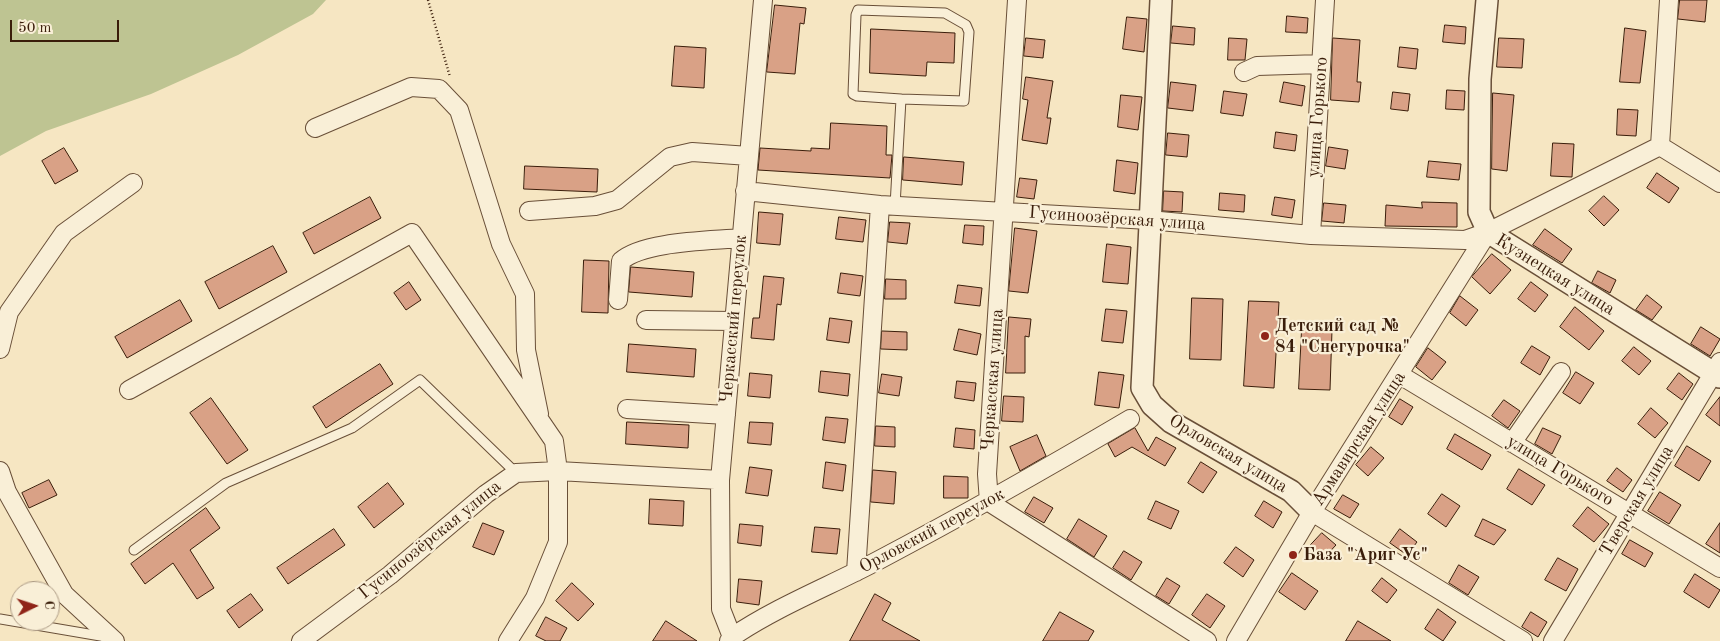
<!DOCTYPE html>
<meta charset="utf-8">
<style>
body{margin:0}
#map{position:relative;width:1720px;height:641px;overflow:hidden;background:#f6e6c2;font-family:"Old Standard TT",serif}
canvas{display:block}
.north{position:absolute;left:10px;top:581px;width:50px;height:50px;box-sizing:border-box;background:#f9efd7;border:1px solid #ad9b85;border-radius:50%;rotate:86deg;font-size:14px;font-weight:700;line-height:20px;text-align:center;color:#3a1d0a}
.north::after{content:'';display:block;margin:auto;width:18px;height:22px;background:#8f2418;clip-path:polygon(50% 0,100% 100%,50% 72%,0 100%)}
.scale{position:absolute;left:10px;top:20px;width:109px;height:22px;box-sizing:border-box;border:2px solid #3a1d0a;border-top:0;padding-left:6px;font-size:15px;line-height:18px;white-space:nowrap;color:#3a1d0a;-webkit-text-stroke:4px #f9efd7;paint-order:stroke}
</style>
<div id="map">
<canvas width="1720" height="641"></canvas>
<div class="north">С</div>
<div class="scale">50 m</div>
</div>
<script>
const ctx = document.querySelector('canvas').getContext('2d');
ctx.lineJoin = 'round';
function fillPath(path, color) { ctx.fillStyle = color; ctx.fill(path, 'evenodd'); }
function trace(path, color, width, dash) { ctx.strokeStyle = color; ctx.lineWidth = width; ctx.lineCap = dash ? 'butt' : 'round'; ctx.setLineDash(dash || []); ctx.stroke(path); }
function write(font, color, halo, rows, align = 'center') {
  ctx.font = font + ' "Old Standard TT",serif'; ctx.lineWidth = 4.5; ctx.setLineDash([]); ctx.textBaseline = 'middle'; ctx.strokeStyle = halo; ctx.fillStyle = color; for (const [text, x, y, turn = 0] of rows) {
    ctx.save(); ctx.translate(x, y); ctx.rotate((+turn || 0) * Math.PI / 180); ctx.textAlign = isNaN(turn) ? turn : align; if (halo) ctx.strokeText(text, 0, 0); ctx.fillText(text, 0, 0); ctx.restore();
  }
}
fillPath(new Path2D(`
 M0,0H326L313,14L238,55L151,94L46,131L0,156Z`), '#bec492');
const building = new Path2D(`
 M1680,0H1707L1705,22L1678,19Z
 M775,5L806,8L804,24L800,23L795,74L767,72Z
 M1287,16L1308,18L1307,33L1286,32Z
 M1127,17L1147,19L1144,52L1123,49Z
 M1445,25L1466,27L1465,44L1443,42Z
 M1173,26L1195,28L1194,45L1171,43Z
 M1625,28L1646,31L1640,83L1620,82Z
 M871,29L955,33L954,63L927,62L926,76L870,73Z
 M1026,38L1045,40L1043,58L1024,56Z
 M1229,38L1247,39L1245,60H1228Z
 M1333,38L1360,40L1357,82H1361L1359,102L1331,100Z
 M1499,38L1524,39L1522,68L1497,67Z
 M675,46L706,48L704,88L672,86Z
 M1400,47L1418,49L1416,69L1398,67Z
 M1026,77L1053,81L1047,118H1051L1047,144L1022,140L1028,100L1023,99Z
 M1171,82L1196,85L1193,111L1168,108Z
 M1284,82L1305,86L1302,106L1280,102Z
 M1447,90L1465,91L1464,110L1446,109Z
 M1224,91L1247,94L1243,116L1221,113Z
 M1393,92L1410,94L1408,111L1391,109Z
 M1493,93L1514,95L1507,171L1492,169Z
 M1121,95L1142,97L1138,130L1118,127Z
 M1618,109L1638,110L1636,136L1617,135Z
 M831,123L887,126L886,155H892L890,178L758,170L760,148L811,151V148L829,149Z
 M1276,132L1297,135L1295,151L1274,148Z
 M1168,133L1189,135L1187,157L1166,155Z
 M1553,143L1574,144L1572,177L1551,176Z
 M1329,147L1348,150L1345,169L1326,166Z
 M64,148L78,171L55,184L42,161Z
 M904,157L964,162L962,185L903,180Z
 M1117,160L1138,163L1135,194L1114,191Z
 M1429,161L1461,164L1459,180L1427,177Z
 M525,166L598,169L597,192L524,189Z
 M1657,173L1679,188L1669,203L1647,188Z
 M1020,178L1037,180L1034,199L1017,197Z
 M1164,191L1183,192L1182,212L1163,211Z
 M1220,193L1245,195L1244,212L1219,210Z
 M1604,196L1619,210L1604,226L1589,211Z
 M370,197L381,218L314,254L303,233Z
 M1275,197L1295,200L1292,218L1272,215Z
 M1422,202L1457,203V227L1385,226L1386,205L1422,208Z
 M1324,203L1346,205L1344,223L1322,221Z
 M759,212L783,214L780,245L757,243Z
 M839,217L866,220L863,242L836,239Z
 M890,222L910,223L907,244L888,242Z
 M965,225L984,226L983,245L963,243Z
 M1015,228L1037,231L1028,293L1009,291Z
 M1545,229L1572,249L1562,263L1533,245Z
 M1107,244L1131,247L1128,284L1103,282Z
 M273,246L287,272L219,309L205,282Z
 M1492,254L1511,270L1490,294L1472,277Z
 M584,260L609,261L608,313L582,312Z
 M631,267L694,272L692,297L629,292Z
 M1598,271L1616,280L1610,293L1592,283Z
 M841,273L863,276L860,296L838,293Z
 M764,276L784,278L781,305L777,304L774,340L751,338L753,318H759Z
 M886,279L906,280V299H885Z
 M409,282L421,300L406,310L394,293Z
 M1531,282L1548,295L1535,312L1518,299Z
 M958,285L982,288L980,306L955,303Z
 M1647,295L1662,307L1652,320L1636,310Z
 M1460,296L1478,310L1466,326L1450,313Z
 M1192,298L1223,299L1221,360L1190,359Z
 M180,300L192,321L127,358L115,337Z
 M1249,301L1279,302L1274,388L1244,386Z
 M1575,307L1604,331L1589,350L1560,327Z
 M1106,309L1127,311L1123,343L1102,341Z
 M1009,317L1031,319L1029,337L1025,336V373H1006Z
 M830,318L852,321L849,343L827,340Z
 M1701,327L1720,339L1710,356L1691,344Z
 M959,329L981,334L977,355L954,350Z
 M1302,329L1332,330L1330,390L1299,389Z
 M882,331L907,332V350L881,349Z
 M629,344L696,349L694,377L627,372Z
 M1532,346L1550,357L1540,375L1521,363Z
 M1634,347L1651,361L1639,375L1622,361Z
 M1428,348L1446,362L1432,380L1416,367Z
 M380,364L393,384L326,428L313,407Z
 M821,371L850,374L848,396L819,392Z
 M1099,372L1124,375L1119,408L1095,405Z
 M1576,372L1594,383L1580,404L1563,393Z
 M750,373L772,375L770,398L748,396Z
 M1679,373L1693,384L1682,400L1667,389Z
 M882,374L902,377L899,396L879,393Z
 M957,381L976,383L974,401L955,398Z
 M1004,396L1024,397L1023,422L1002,421Z
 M1720,397V426L1706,415Z
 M211,398L248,450L227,464L190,413Z
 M1400,399L1413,407L1402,425L1389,417Z
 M1504,400L1520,411L1508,428L1492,416Z
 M1651,408L1668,423L1655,438L1638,424Z
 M826,417L848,419L845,443L823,440Z
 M627,422L689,425L688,448L626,444Z
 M750,422L773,423L771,445L748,443Z
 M876,426L895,427V447L875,446Z
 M956,428L975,430L974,449L954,447Z
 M1135,428L1148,451L1156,437L1176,448L1165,466L1132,447L1115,457L1108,444Z
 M1543,428L1561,436L1552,454L1535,444Z
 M1455,434L1491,455L1482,470L1447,449Z
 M1037,435L1046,456L1020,471L1010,447Z
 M1687,446L1711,461L1699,481L1675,466Z
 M1371,447L1384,458L1368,476L1356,465Z
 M826,462L846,465L843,491L823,488Z
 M1201,462L1217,472L1203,493L1188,483Z
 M750,467L772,470L768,496L746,493Z
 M1617,468L1632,480L1623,492L1607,481Z
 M1519,469L1545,485L1532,505L1507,489Z
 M873,470L896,472L894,504L871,502Z
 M944,476L968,477V498H944Z
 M49,480L57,495L29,508L22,493Z
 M388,483L404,504L374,528L358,507Z
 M1660,492L1681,505L1669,524L1648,511Z
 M1442,494L1460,506L1446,527L1428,514Z
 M1343,495L1359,504L1350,518L1334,509Z
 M1034,497L1053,508L1044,523L1025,512Z
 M650,499L684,501L683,526L649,524Z
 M1156,501L1179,511L1171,529L1148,519Z
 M1264,501L1282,512L1273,528L1255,516Z
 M1588,507L1609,524L1594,542L1573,526Z
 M206,508L220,528L190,550L214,588L197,599L173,563L145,584L131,564Z
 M1079,519L1107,536L1094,557L1067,539Z
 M1483,519L1506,530L1494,545L1475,536Z
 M483,523L504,531L494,555L473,547Z
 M1720,523V553L1706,544Z
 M740,524L763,526L761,546L738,543Z
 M815,527L840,529L837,554L812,552Z
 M334,529L345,545L288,584L277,568Z
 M1400,529L1417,542L1407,555L1390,543Z
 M1322,533L1336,545L1322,560L1308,548Z
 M1630,540L1653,553L1645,567L1622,554Z
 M1236,547L1254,560L1243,577L1224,563Z
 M1124,551L1142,562L1131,580L1113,568Z
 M1558,558L1578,569L1566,591L1545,580Z
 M1459,565L1479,577L1468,595L1449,583Z
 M1292,573L1318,591L1305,610L1279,592Z
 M1695,574L1720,590L1709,608L1684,592Z
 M1167,578L1180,586L1169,604L1156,596Z
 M1382,578L1397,590L1387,603L1372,591Z
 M739,579L762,581L759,605L737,602Z
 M572,583L594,604L578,621L556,601Z
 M251,594L263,610L239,628L227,611Z
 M875,594L891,603L882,620L920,641H850Z
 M1207,594L1225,606L1210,628L1192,615Z
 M1438,609L1456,622L1443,641L1425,629Z
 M1060,612L1094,631L1088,641H1043Z
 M1531,612L1547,622L1538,637L1522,627Z
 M546,617L567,628L560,641H546L536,636Z
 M666,621L697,641H653Z
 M1358,621L1391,641H1346Z`);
fillPath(building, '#d9a186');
trace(building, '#3a1d0a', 1);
const service = new Path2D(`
 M895,206L901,99L964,101L969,32L966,25L945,13L858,10L856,15L853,94L857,96L901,99
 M134,550L226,483L352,428L420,380L516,473
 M0,619L106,637`);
const minor = new Path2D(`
 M1017,0L987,474L989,502L1207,641
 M1244,72L1257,66L1321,64
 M315,128L411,87L439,89L459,110L501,244L525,294L526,350L539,414
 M1660,146L1669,0
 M745,191L880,205L1149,220L1311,235L1465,240L1488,232
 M529,211L595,206L617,200L670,157L692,152L749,156
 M1311,235L1325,0
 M618,300L621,261C643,241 711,241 741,238
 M646,320L734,321
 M0,349L9,312L64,233L133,183
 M1400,375L1720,568
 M129,390L412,233L554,441L558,471V542L535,598L508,641
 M627,409L726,415
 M1512,443L1561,372
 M0,471L7,492L64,594L115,641
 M1312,512L1523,641
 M856,572L880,205
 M732,637L721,609L720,480L763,0
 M301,641L390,575L486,494L516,473L558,471L720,480
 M729,641L732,637C778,606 830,586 879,560C964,515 1047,468 1130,419
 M1236,641L1312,512L1488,232L1660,146L1720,183
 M1553,641L1720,362`);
const tertiary = new Path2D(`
 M1161,0L1142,388L1152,405L1171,422L1291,491L1312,512
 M1487,0L1480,79L1479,212L1488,232L1720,377`);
trace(service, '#694f38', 11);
trace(minor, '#694f38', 20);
trace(tertiary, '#694f38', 24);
trace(new Path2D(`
 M428,0L450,77`), '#3a1d0a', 2.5, [1, 2.5]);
trace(service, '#f9efd7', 9);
trace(minor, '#f9efd7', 18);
trace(tertiary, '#f9efd7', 21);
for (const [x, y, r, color] of [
 [1265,336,5,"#8f2418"],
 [1293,555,5,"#8f2418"]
]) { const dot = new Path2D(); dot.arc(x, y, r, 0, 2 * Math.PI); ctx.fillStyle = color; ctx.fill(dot); trace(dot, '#f9efd7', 2); }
write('18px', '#3a1d0a', '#f9efd7', [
 ["улица Горького",1318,117,-86],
 ["Гусиноозёрская улица",1117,219,4],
 ["Кузнецкая улица",1555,275,32],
 ["Черкасский переулок",734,319,-85],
 ["Черкасская улица",993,380,-86],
 ["Армавирская улица",1359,439,-57],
 ["Орловская улица",1228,454,31],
 ["улица Горького",1560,471,31],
 ["Тверская улица",1637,501,-59],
 ["Орловский переулок",932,531,-28],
 ["Гусиноозёрская улица",430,540,-39]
]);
write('bold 18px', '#3a1d0a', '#f9efd7', [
 ["Детский сад №",1275,326],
 ["84 \"Снегурочка\"",1275,347],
 ["База \"Ариг Ус\"",1303,555]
], 'left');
</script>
